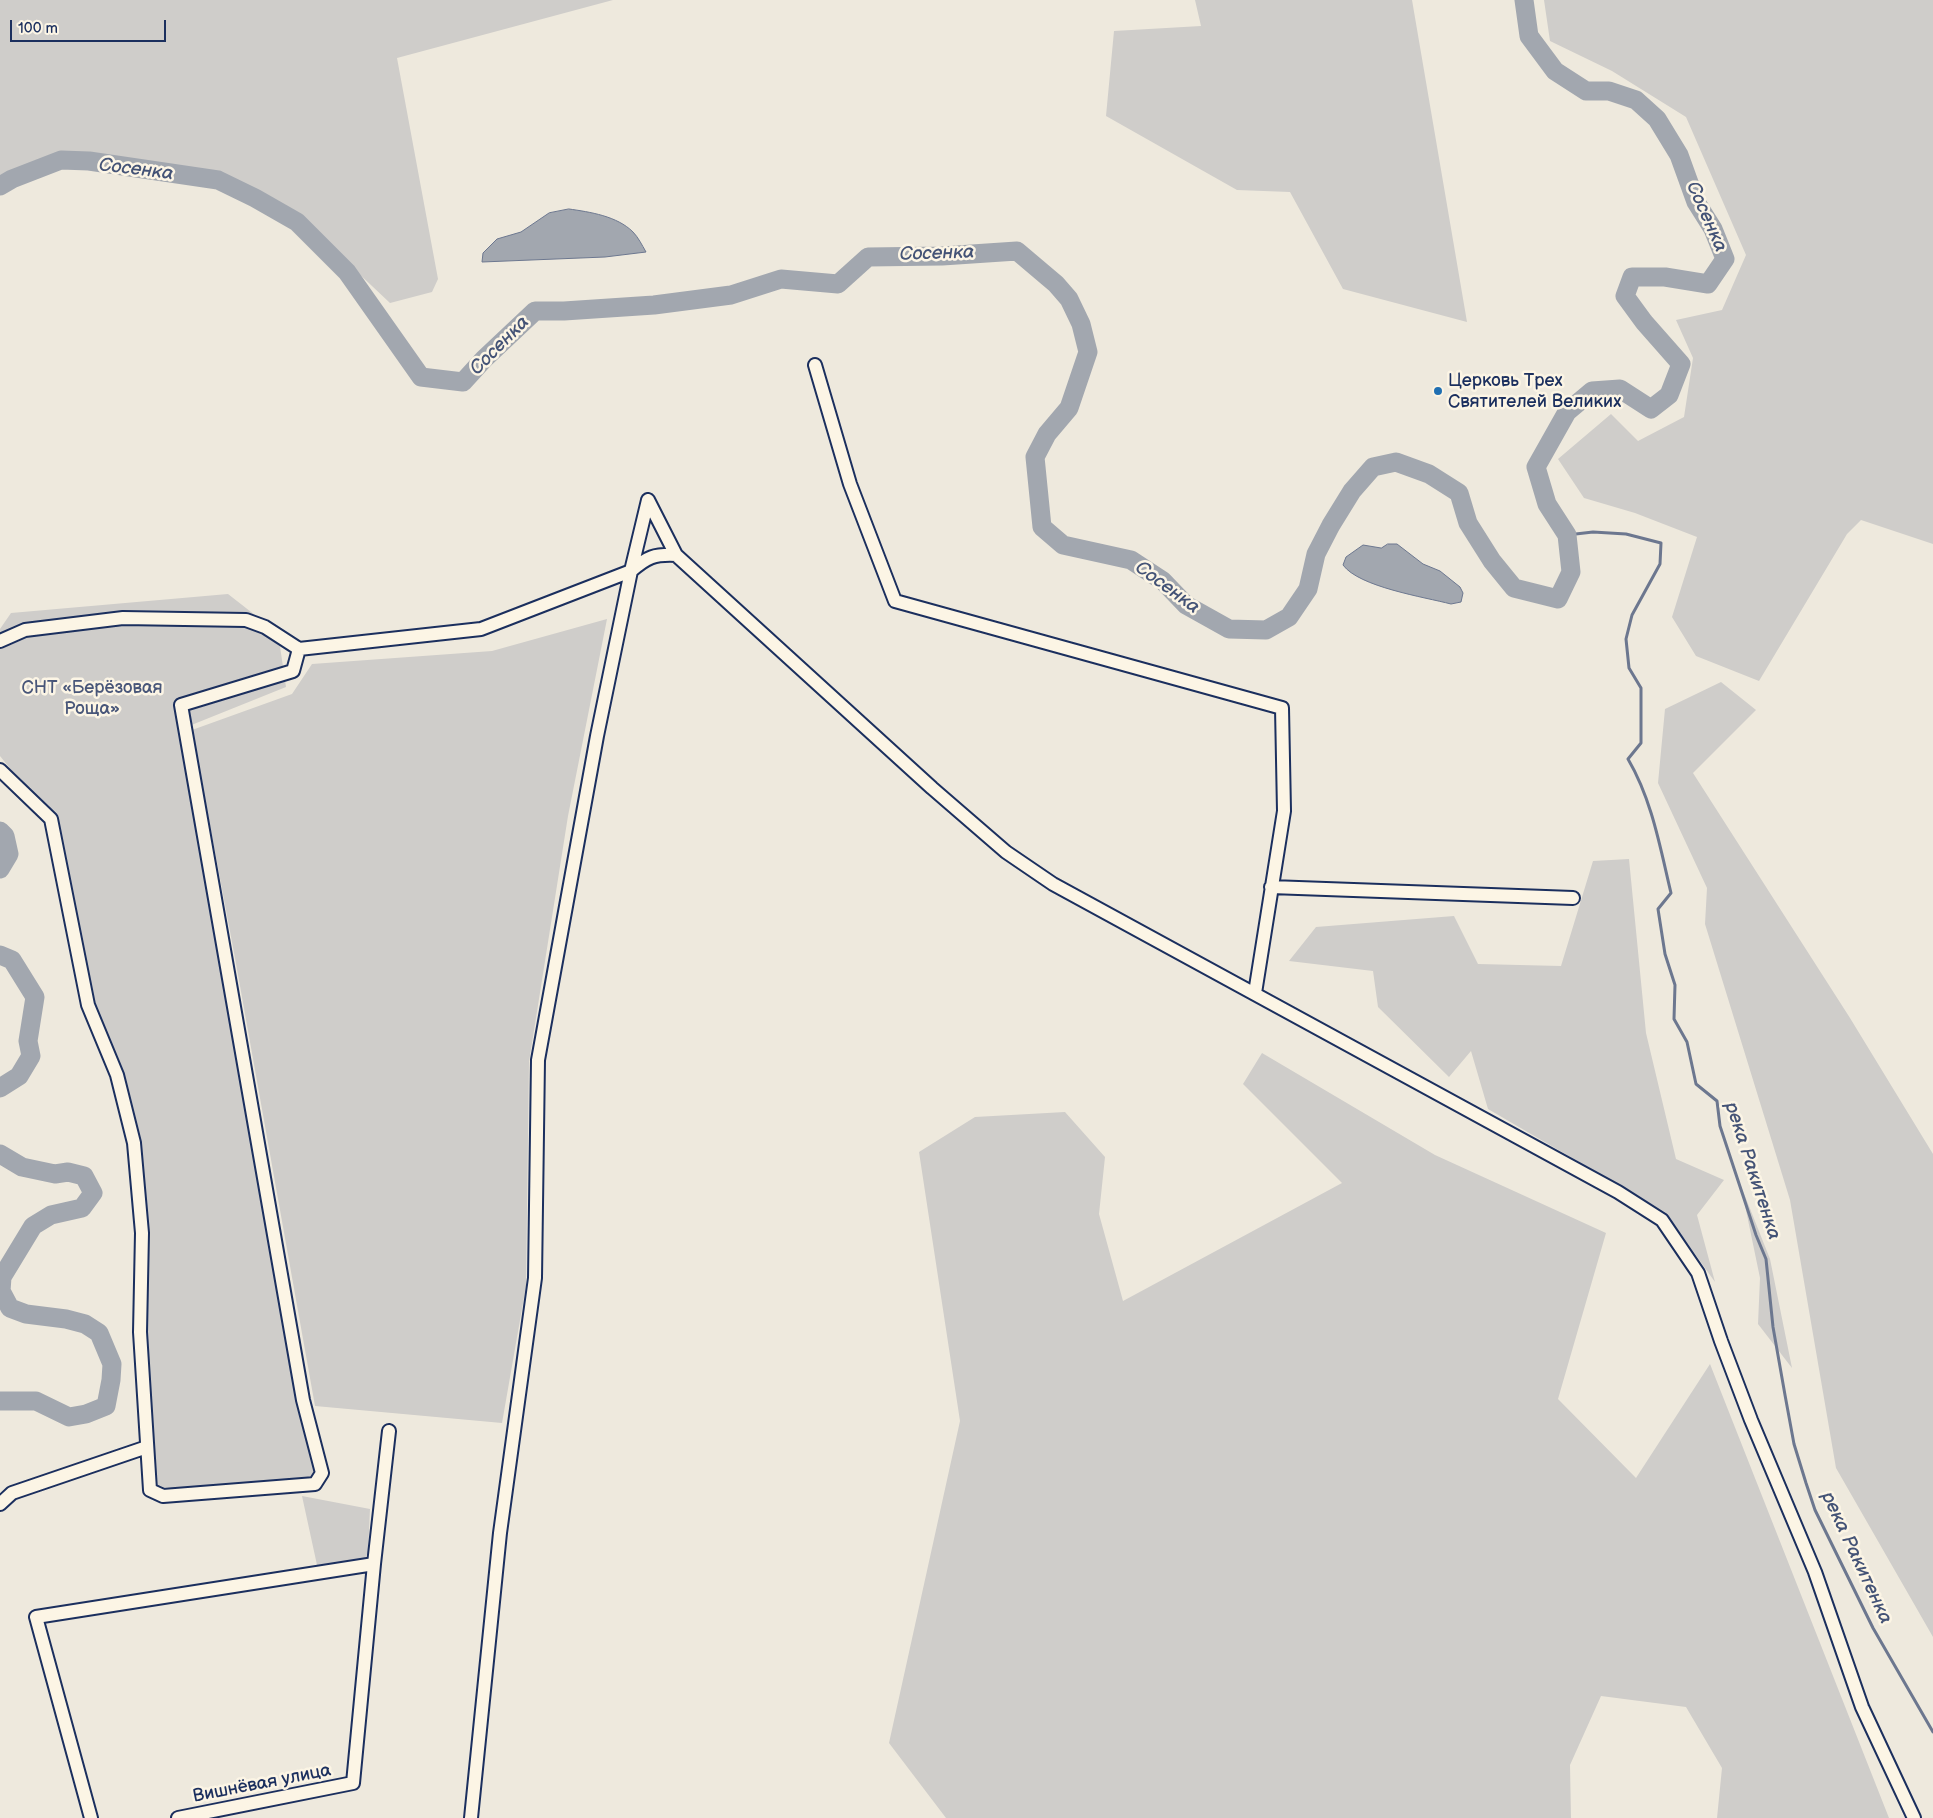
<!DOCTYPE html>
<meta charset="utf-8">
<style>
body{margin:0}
#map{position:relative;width:1933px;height:1818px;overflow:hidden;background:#eee9dd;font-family:"Balsamiq Sans",sans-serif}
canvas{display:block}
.scale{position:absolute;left:10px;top:20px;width:156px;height:22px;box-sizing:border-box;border:2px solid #1b2f5e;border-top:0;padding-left:6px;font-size:15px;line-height:18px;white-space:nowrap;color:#1b2f5e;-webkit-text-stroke:4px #fcf5e5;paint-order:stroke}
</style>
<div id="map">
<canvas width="1933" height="1818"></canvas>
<div class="scale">100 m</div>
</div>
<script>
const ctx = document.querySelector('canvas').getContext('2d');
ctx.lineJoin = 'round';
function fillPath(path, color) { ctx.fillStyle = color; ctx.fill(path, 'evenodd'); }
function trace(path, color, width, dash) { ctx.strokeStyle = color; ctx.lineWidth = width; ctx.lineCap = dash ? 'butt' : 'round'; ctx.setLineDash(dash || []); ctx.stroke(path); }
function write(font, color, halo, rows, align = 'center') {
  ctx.font = font + ' "Balsamiq Sans",sans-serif'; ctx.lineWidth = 5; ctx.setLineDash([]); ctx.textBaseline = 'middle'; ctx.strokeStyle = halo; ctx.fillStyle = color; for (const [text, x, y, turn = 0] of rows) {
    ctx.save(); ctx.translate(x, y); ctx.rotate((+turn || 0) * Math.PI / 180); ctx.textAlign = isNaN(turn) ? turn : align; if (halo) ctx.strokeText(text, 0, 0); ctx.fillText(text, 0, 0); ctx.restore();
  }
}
fillPath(new Path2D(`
 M0,0H613L397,58L438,279L432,292L390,303L301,219L239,185L217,176L63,157L55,158L0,181Z
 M1195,0H1412L1467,322L1343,289L1290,192L1237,190L1106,116L1114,31L1201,26Z
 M1544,0H1933V544L1861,520L1847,534L1759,681L1696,656L1672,617L1697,537L1635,513L1584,498L1558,459L1611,414L1638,441L1684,417L1693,358L1676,320L1722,310L1746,255L1686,117L1612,71L1550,41Z
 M228,594L278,633L286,687L179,730L315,1471V1483L196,1491L155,1486V1450L144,1330L129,1108L90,1003L71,905L57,815L37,802L0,756V629L11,613Z
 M607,619L568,816L529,1062L526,1286L502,1423L315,1406L235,958L192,730L292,694L312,664L492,651Z
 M1721,682L1756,710L1693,773L1850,1018L1933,1154V1637L1836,1468L1790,1200L1705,924L1707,888L1658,783L1665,709Z
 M1629,859L1646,1033L1676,1159L1724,1180L1697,1215L1715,1282L1665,1212L1488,1109L1471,1051L1449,1077L1378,1007L1373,971L1289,961L1316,927L1454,916L1478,964L1561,966L1593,861Z
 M1262,1053L1435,1155L1606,1233L1558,1399L1636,1478L1710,1364L1889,1818H1717L1722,1768L1686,1707L1601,1696L1570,1765L1571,1818H946L889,1743L960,1421L919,1152L975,1117L1065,1112L1105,1157L1099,1214L1123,1301L1342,1183L1243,1084Z
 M1741,1186L1770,1259L1792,1368L1758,1324L1760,1278Z
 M302,1496L370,1509L368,1552L365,1558L360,1560L317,1565Z`), '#cfcdca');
const water = new Path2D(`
 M569,209C590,212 617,216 633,232C638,237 642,245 646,252L605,257L482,262L483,253L497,239L521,232L549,213Z
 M1388,544H1397L1423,564L1440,571L1460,587L1463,593L1461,602L1451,604C1424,597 1359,587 1343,565L1346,557L1363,545L1381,548Z`);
fillPath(water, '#a2a7af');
trace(water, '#6c778f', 1);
trace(new Path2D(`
 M1567,535L1593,532L1626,534L1661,543L1660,564L1632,615L1626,639L1629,668L1641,688V743L1628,759C1652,800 1660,847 1671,893L1658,909L1665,954L1675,985L1674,1019L1687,1042L1696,1084L1717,1101L1720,1126L1756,1235L1766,1259L1773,1327L1785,1395L1794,1444L1806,1483L1815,1510L1873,1628L1933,1732`), '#6c778f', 3);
trace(new Path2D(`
 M0,186L12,179L61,160L89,161L218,180L255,198L297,222L347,272L421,377L463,382L484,359L535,311H564L654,305L731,295L781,279L838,284L868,257L942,256L1017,251L1056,284L1069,299L1081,324L1088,352L1069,408L1047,434L1035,457L1042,527L1063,545L1131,560L1163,581L1186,605L1229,629L1266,630L1289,617L1308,589L1316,554L1331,525L1352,491L1373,467L1396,462L1429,474L1459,493L1468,523L1492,561L1514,588L1558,599L1571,572L1567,535L1547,504L1536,467L1567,412L1592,391L1620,389L1651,409L1669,395L1681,364L1644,322L1625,296L1632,277H1665L1708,284L1725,259L1713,229L1696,202L1679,155L1657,119L1636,100L1609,91H1586L1555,71L1529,36L1524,0
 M0,831L5,836L9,854L0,869
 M0,955L12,960L35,997L28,1041L31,1056L19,1076L0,1088
 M0,1154L22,1167L55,1174L68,1172L84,1176L93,1193L82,1208L51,1215L33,1226L2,1277L1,1291L10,1308L26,1314L66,1319L85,1324L99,1333L112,1364L111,1380L106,1406L86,1414L69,1417L36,1401H0`), '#a2a7af', 19);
const minor = new Path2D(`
 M815,365L850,484L895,601L1282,708L1284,811L1255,993
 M648,500L676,555L932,788L1006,852L1053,884L1618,1192L1662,1220L1698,1273L1721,1341L1751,1420L1815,1572L1862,1707L1914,1818
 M0,641L25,630L123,618L246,620L265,627L299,649
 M0,770L51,819L88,1005L117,1075L134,1143L142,1233L140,1332L150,1490L163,1496L315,1484L322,1473L303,1400L181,705L293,671L299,649L481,629L631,571C647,557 654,554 676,555
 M1271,887L1573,898
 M0,1504L12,1493L147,1447
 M91,1818L36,1617L374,1564
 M178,1818L353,1783L374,1564L389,1431
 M471,1818L500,1533L535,1278L538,1060L597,736L631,571L648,500`);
trace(minor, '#1b2f5e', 16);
trace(minor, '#fcf5e5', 12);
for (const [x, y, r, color] of [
 [1438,391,5,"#1f6fb2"]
]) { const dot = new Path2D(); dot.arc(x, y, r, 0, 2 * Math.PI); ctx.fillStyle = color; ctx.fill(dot); trace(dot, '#fcf5e5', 2); }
write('18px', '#1b2f5e', '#fcf5e5', [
 ["Церковь Трех",1448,381],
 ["Святителей Великих",1448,402]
], 'left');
write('18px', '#485679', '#fcf5e5', [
 ["СНТ «Берёзовая",92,688],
 ["Роща»",92,709]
]);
write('18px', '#1b2f5e', '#fcf5e5', [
 ["Вишнёвая улица",262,1784,-11]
]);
write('italic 19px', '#445376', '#fcf5e5', [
 ["Сосенка",136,170,7],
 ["Сосенка",1706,217,66],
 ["Сосенка",937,254,-2],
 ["Сосенка",500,346,-45],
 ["Сосенка",1167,588,36],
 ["река Ракитенка",1752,1171,72],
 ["река Ракитенка",1856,1558,65]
]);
</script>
